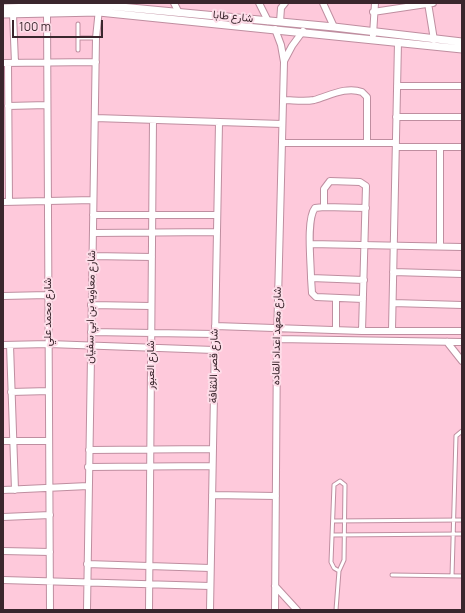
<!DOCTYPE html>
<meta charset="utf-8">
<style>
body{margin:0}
#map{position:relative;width:465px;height:613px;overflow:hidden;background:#fec9db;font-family:Manrope,sans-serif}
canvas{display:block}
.frame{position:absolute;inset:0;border:4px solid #3a262d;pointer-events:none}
.scale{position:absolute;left:12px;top:20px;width:91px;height:18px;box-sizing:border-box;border:2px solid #3a262d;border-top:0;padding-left:5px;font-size:12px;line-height:14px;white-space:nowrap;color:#3a262d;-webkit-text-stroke:3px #fddde8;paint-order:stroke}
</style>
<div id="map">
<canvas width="465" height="613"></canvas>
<div class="frame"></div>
<div class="scale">100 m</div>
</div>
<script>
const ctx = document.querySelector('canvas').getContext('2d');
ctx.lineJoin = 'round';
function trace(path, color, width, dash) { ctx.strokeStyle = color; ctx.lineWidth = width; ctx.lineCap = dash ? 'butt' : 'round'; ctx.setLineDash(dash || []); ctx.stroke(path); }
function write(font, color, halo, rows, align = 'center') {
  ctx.font = font + ' Manrope,Vazirmatn,sans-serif'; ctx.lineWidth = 4; ctx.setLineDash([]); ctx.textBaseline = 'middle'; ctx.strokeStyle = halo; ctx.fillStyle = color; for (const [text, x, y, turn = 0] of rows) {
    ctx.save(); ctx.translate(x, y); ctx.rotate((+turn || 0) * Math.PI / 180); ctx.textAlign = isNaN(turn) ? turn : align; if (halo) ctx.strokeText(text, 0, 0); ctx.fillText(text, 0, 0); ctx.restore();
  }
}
const service = new Path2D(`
 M78,38H96
 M78,50V24
 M333,521L462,520
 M332,535L462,534
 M392,575L462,576
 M452,576L456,436L462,431
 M336,610L339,571L344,560L345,485L340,481L334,485L331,562L334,568L339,571`);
const minor = new Path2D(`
 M174,3L178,11
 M259,3L268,21
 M323,3L334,27
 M428,3L434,40
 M373,12L433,3
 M47,13L50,610
 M13,14L15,63
 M280,22L281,8L285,3
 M373,35L375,3
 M284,61L292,46L303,31
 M3,63L96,62
 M8,63L9,202
 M397,86H462
 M283,100C293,100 304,102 314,100C329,96 346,86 362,92L367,97V143
 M8,106L47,105
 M396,117H462
 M95,118L282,124
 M282,143H396
 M396,147H462
 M440,147V246
 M3,202L93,200
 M324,207V189L330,181L360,182L366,186L362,331
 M93,215H217
 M93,233L217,232
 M310,244L462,247
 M92,256L152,257
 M393,272L462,274
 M311,278L312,293L316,297L363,299
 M364,280L311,278C311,263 306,219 315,208L324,207L366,208
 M3,296L48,295
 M393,303L462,305
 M91,305L151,306
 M215,326L362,331H462
 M336,330V299
 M392,330L398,42
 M91,332L215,334
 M277,339L462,342
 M447,342L462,361
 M3,345L49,344L214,350
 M10,345L15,490
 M11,392L49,391
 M3,441H49
 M89,450L213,449
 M88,467L212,466
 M3,490L88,486
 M212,495L276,496
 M3,517L50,515
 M3,551L50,552
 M87,564L210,568
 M3,580L210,586
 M275,586L297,610
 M87,610L96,38L99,9
 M149,610L153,120
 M210,610L219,123
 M275,610L277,339L284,62L281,45L275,29`);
const tertiary = new Path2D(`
 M3,8L99,5L334,27L462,42
 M3,14L99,12L462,49`);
trace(service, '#bf8ea0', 5);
trace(minor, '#bf8ea0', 8);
trace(tertiary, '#bf8ea0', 9);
trace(service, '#fff', 3);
trace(minor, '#fff', 6);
trace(tertiary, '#fff', 7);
write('11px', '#3a262d', '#fddde8', [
 ["شارع طابا",233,17,6],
 ["شارع معاويه بن ابي سفيان",91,307,-89],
 ["شارع محمد علي",48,312,-90],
 ["شارع معهد اعداد القاده",277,336,-89],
 ["شارع العبور",151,365,-90],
 ["شارع قصر الثقافة",214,366,-89]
]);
</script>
